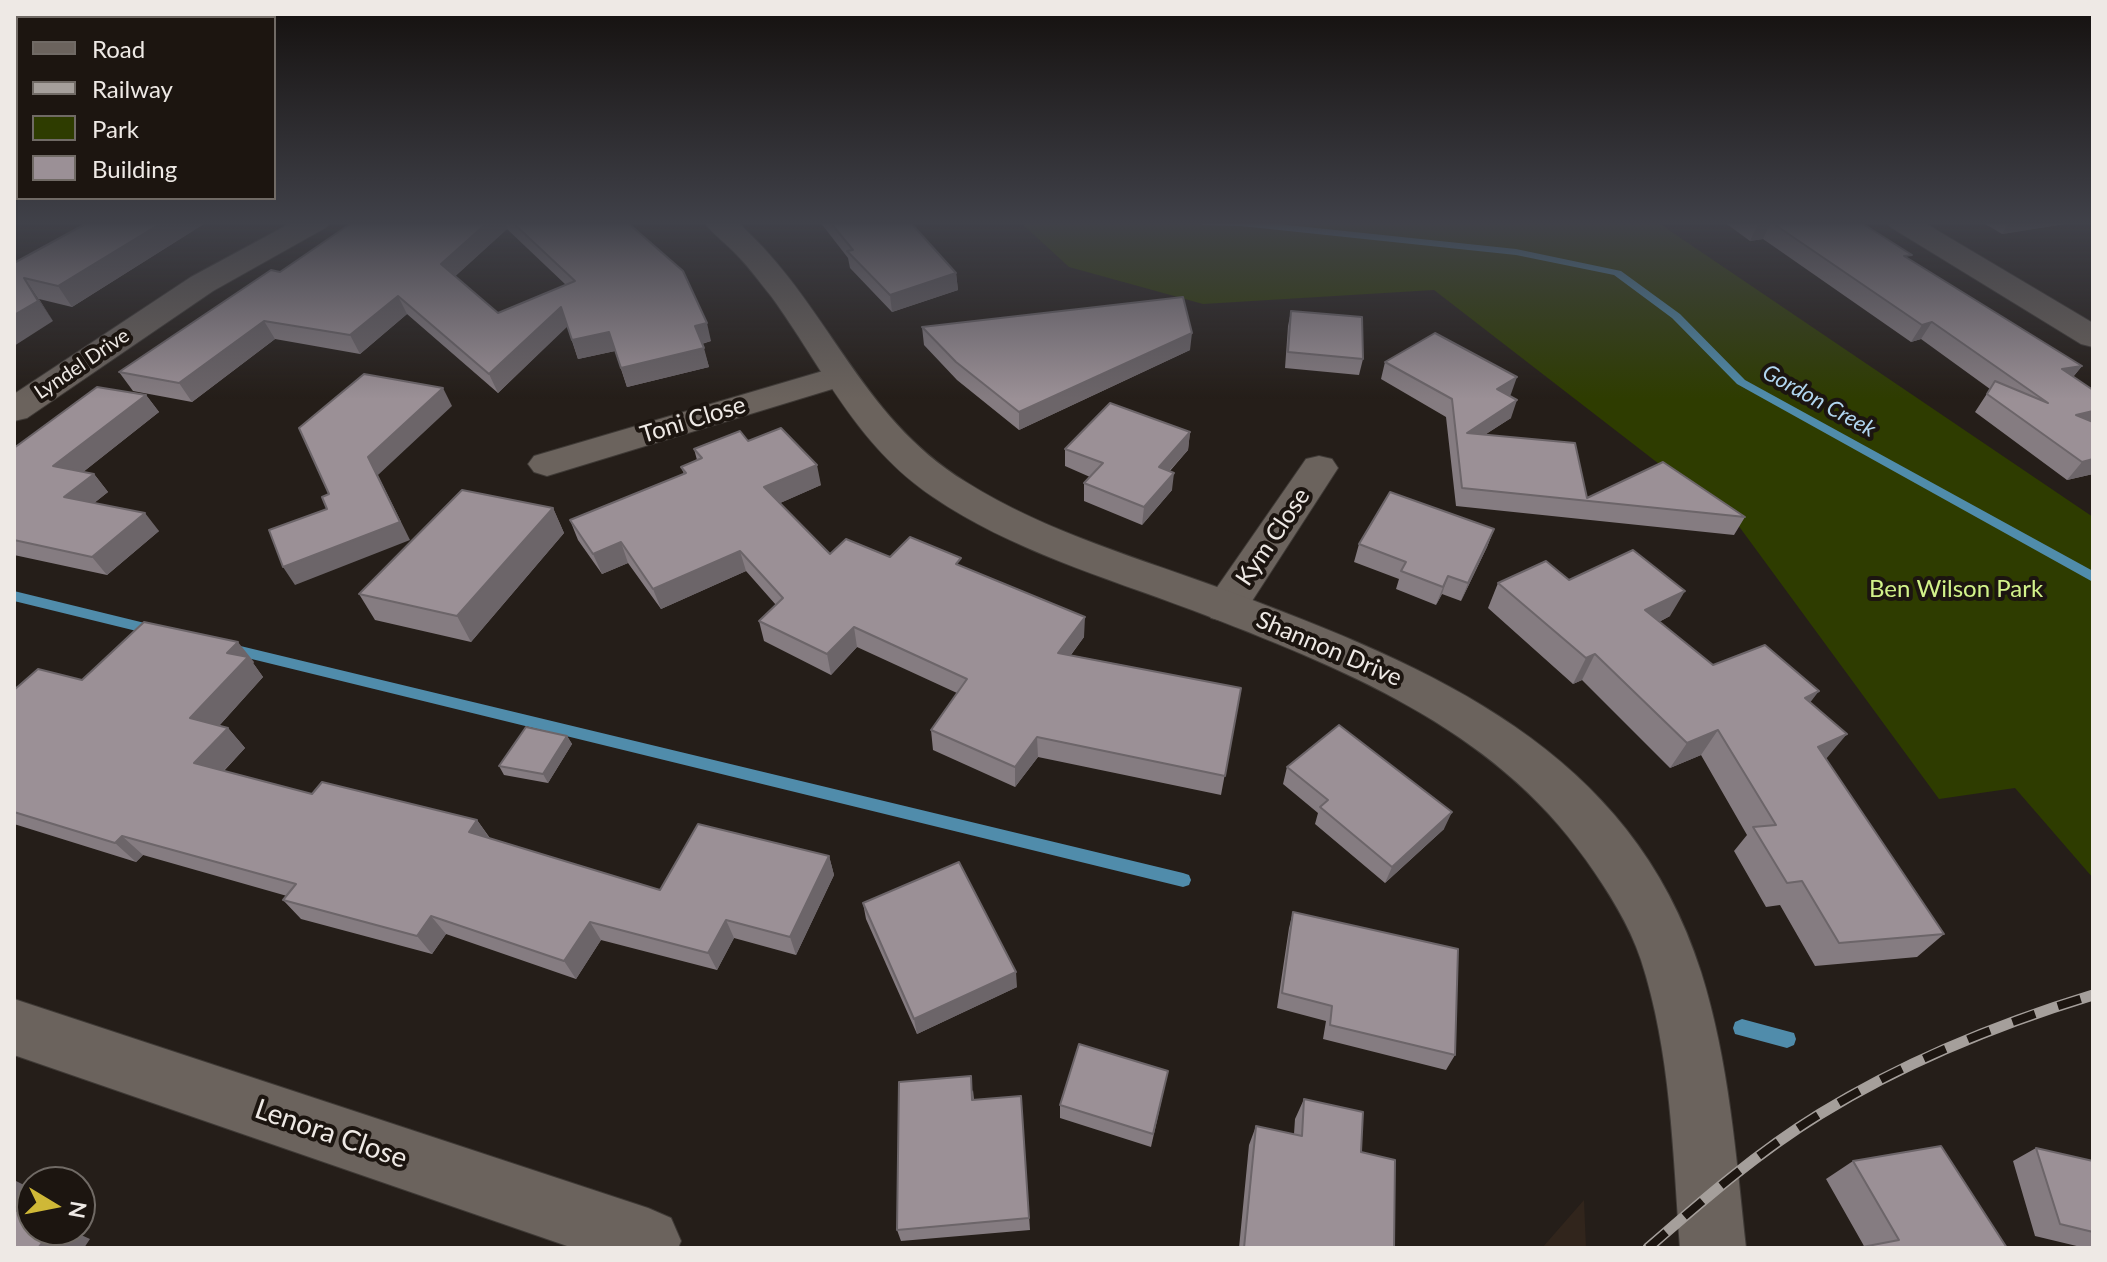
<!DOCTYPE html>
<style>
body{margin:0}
#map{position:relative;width:2107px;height:1262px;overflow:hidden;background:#251e19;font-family:Lato,sans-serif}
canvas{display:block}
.frame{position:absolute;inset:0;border:16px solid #eee9e5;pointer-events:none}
.legend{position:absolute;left:16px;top:16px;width:260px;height:184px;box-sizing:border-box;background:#1c1510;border:2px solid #706a65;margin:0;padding:10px 14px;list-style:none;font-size:24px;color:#eee9e5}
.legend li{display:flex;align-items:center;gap:16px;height:40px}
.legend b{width:40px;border:2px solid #706a65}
.north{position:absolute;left:16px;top:1166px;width:80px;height:80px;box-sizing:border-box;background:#1c1510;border:2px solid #706a65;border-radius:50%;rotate:100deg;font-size:22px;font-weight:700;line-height:32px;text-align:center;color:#eee9e5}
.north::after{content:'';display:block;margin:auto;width:28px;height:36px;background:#cfb837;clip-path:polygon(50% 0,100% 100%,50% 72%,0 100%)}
</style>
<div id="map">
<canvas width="2107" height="1262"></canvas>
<div class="frame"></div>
<ul class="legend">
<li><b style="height:10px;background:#6b635d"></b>Road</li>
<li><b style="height:10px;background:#a59f9b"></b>Railway</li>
<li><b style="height:22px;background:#2e3c00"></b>Park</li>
<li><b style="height:22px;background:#9b9096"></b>Building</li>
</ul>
<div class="north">N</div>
</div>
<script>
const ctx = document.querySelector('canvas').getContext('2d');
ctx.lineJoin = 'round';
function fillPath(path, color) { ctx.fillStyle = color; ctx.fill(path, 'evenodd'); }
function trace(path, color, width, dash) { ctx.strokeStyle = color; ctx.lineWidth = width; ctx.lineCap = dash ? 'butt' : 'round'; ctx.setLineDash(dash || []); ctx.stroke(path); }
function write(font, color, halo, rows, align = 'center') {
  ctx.font = font + ' Lato,sans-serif'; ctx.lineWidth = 8; ctx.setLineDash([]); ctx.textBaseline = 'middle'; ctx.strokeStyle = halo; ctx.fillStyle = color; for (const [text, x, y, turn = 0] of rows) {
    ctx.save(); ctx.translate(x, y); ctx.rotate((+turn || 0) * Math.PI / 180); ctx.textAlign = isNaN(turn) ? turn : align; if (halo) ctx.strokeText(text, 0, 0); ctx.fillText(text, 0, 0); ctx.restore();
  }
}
fillPath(new Path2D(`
 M1584,1200L1586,1248H1542Z`), '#31251c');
fillPath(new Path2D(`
 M1020,222H1657L2093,517V878L2015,788L1939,799L1738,525L1434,290L1203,304L1069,267Z`), '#2e3c00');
fillPath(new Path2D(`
 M1198,222H1259L1516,249L1621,271L1680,314L1745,380L2093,571V582L1737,384L1672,318L1614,275L1516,255L1241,226L1203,225Z
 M14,591L157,626L164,631L157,636L14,601Z
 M228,643L1183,873L1189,875L1191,880L1189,885L1183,887L223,652L221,648L223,644Z
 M1742,1019L1794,1033L1796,1039L1794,1045L1787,1048L1735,1034L1733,1028L1735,1022Z`), '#508cab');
const minor = new Path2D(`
 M293,222H330L325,228L213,291L27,418L14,421V394L191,277Z
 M1887,222H1923L2093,323V347L2081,344L1892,228Z
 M840,366L852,369L857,376L852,383L547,476L534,472L528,464L534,456Z
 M1319,456L1332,459L1338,468L1241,618L1226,622L1211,618L1204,607L1211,596L1306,459Z
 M14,999L648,1208L671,1218L681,1241L678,1248H573L14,1055Z`);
const tertiary = new Path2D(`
 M704,222H737C828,302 858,416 966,482C1047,533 1142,559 1231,592C1431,667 1631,749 1701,972C1729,1061 1736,1156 1746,1248H1680C1673,1153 1671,1052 1641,960C1629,924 1608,891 1586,860C1492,726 1339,667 1192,610C1104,577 1011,550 933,497C855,444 824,369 771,296C758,280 746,263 731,249C722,240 712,233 704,222Z`);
trace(minor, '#3f3a36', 2);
trace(tertiary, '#3f3a36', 2);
fillPath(minor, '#6b635d');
fillPath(tertiary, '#6b635d');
const rail = new Path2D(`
 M1648,1248C1703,1200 1758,1152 1820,1114C1906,1061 1998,1024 2093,995`);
trace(rail, '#a59f9b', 11);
trace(rail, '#1c1510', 8, [24]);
fillPath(new Path2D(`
 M89,222H207L72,307L39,299L53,321L14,263Z
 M353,222H623L711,341L702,344L709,367L627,387L615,351L578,359L567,326L498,393L407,314L360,354L275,339L192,402L133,391L119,372L280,272ZM507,229L566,285L498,313L455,276Z
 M820,222H910L956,273L958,290L892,312L850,268L848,258Z
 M1724,222H1860L1909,259L2082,366L2073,377L2093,474L2067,480L1975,412L1990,389L1921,339L1911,342L1763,239L1750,241Z
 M1982,222H2077L2002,234Z
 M1291,311L1363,359L1359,375L1285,368L1288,326Z
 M922,327L1190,350L1019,430L957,380L924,345Z
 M1385,362L1511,394L1509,396L1511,418L1486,434L1587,498L1745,517L1734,535L1456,506L1446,417L1381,379Z
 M146,395L159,412L83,472L94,474L108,492L94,503L159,531L107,575L14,555V448Z
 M1190,432L1188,450L1170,471L1172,490L1142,525L1084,501V483L1090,477L1065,466V449Z
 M748,441L821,485L780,503L830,554L890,557L962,566L1084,637L1071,655L1241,688L1221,795L1038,757L1015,787L933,750L931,730L957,693L857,647L831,675L764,641L759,621L776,605L746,571L661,609L628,563L602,574L578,540L570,520L684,474L681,467L697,460L694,449Z
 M553,508L564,533L471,642L375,620L359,594Z
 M1494,529L1487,547L1461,601L1442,594L1436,605L1396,589L1399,579L1354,562L1359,544Z
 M1569,580L1670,616L1659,622L1713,665L1810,702L1826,760L1944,934L1917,957L1815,966L1780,905L1766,907L1734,851L1747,835L1701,755L1670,768L1582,680L1573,684L1488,608L1498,583Z
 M254,662L253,663L263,677L219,726L228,728L245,748L224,771L312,794L477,820L490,838L660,890L829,856L834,875L796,955L734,938L717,970L601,940L576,979L446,934L432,954L301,919L283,900L287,896L143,855L136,862L14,824V690L82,680Z
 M567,736L572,744L548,783L504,775L499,766Z
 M1287,767L1444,829L1385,883L1315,824L1318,813L1283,784Z
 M863,903L1017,987L917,1034L866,919Z
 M1293,912L1455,1055L1446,1070L1323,1039L1326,1021L1277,1008L1289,928Z
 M1168,1071L1151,1147L1060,1118V1105Z
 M973,1090L974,1100L1021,1096L1030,1230L901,1241L897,1230Z
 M1304,1099L1361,1152L1394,1248H1239L1249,1145L1256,1126L1294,1134L1295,1119Z
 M2036,1148L2093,1161V1248H2085L2035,1236L2013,1161Z
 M1853,1161L2007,1248L1864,1246L1826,1179Z`), '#857c81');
fillPath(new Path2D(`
 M163,222H207L72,307L58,286Z
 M488,222H505L507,229L448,283L441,264Z
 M1771,222L1763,239L1750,241L1758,224Z
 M2009,222H2077L2002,234Z
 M956,273L958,290L892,312L890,295Z
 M24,278L53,321L14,346V315Z
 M398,296L407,314L360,354L350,335Z
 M561,307L568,326L498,393L489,374Z
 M264,321L275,339L192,402L179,383Z
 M1932,322L1921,339L1911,342L1922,325Z
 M707,323L711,341L700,344L695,326Z
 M609,332L615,351L578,359L572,340Z
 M1192,333L1190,350L1019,430V412Z
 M704,348L709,367L627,387L621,368Z
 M2082,366L2068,383L2062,369Z
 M1517,377L1511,394L1491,407L1497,389Z
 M443,388L452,406L378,475L410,540L295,585L283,567L368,457Z
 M146,395L159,412L68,484L53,466Z
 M1517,400L1511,418L1461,450L1467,433Z
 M2093,411V426L2076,415Z
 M1190,432L1188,450L1157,484L1159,467Z
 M2093,459V474L2067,480L2082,462Z
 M817,465L821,485L769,508L764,487Z
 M1174,473L1172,490L1142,525L1144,507Z
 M94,474L108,492L79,515L64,497Z
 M553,508L564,533L471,642L457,616Z
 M145,513L159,531L107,575L92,557Z
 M1494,529L1487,547L1461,601L1468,583Z
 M621,542L628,563L602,574L593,554Z
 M740,551L746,571L661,609L653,589Z
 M1448,576L1442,594L1436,605L1443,587Z
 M1685,591L1670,616L1631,636L1645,610Z
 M1085,617L1084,637L1057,673L1058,653Z
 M854,627L857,647L831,675L827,654Z
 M238,642L254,662L253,663L263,677L208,738L190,718L227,653Z
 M1595,654L1582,680L1573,684L1586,658Z
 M1819,691L1799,717L1805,698Z
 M228,728L245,748L212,783L194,763Z
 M1718,730L1701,755L1670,768L1687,743Z
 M1847,734L1826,759L1797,772L1818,747Z
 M567,736L572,744L548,783L543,774Z
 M1037,737L1038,757L1015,787V767Z
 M1452,812L1444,829L1385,883L1392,867Z
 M477,820L490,839L469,832Z
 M122,836L143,855L136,862L115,843Z
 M829,856L834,875L796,955L790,937Z
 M431,916L446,934L432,954L417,936Z
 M726,920L734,938L717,970L708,953Z
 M590,922L601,940L576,979L564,961Z
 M1016,972L1017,987L917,1034L914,1019Z
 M14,1180L32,1189V1198L17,1215L14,1214Z
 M52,1230H70L90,1239L84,1248H38Z`), '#6c6569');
const building = new Path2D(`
 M89,222H163L58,286L24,278L38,301L14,315V263Z
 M353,222H488L441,264L498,313L575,281L512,222H623L628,223L683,271L707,323L695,326L704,348L621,368L609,332L572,340L561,307L489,374L398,296L350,335L264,321L179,383L119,372L271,270L280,272Z
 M830,222H910L956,273L890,295L847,251L853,250Z
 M1771,222H1860L1912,255L1904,256L2082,366L2062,369L2093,390V411L2076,415L2093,422V459L2082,462L1987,394L1995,381L2048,403L1932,322L1922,325Z
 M1183,297L1192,333L1019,412L956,362L922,327Z
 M1291,311L1362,317L1363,359L1288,352Z
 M1435,333L1517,377L1497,389L1517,400L1467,433L1575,443L1587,498L1663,462L1745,517L1462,488L1452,399L1385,362Z
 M364,374L443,388L368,457L400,522L283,567L269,530L327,509L322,497L329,494L299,428Z
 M97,387L146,395L53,466L94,474L64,497L145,513L92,557L14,540V448Z
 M1110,403L1190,432L1159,467L1174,473L1144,507L1084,483L1103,463L1065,449Z
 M781,428L817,465L764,487L830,554L846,539L890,557L910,537L961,558L956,564L1085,617L1058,653L1241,688L1225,776L1037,737L1015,767L931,730L967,679L854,627L827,654L759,621L783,598L740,551L653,589L621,542L593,554L570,520L686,473L681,467L702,458L694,449L740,431L748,441Z
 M462,490L553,508L457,616L359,594Z
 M1390,492L1494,529L1468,583L1448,576L1443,587L1401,571L1406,562L1359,544Z
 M1633,550L1685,591L1645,610L1713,665L1765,645L1819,691L1805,698L1847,734L1818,747L1944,934L1839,943L1802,881L1787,883L1753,827L1776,825L1718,730L1687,743L1595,654L1586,658L1498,583L1546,561L1569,580Z
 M144,622L238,642L227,653L248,657L190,718L228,728L194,763L312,794L322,782L477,820L469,832L660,890L698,824L829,856L790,937L726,920L708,953L590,922L564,961L431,916L417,936L283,900L296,884L122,836L115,843L14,812V690L38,669L82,680Z
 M1339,725L1452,812L1392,867L1320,807L1328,800L1287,767Z
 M526,727L567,736L543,774L499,766Z
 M959,862L1016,972L914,1019L863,903Z
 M1293,912L1458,949L1455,1055L1330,1025L1332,1006L1282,993Z
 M1079,1044L1168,1071L1153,1134L1060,1105Z
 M971,1076L972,1100L1021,1096L1029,1218L897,1230L899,1082Z
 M1304,1099L1363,1112L1361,1152L1395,1160L1394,1248H1244L1256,1126L1302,1136Z
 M1941,1146L2007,1248H1857L1899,1240L1853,1161Z
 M2036,1148L2093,1161V1232L2060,1224Z
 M14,1210L32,1215V1230H52L38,1248H14Z`);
fillPath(building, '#9b9096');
trace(building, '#6c6569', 2);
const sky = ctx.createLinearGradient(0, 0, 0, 399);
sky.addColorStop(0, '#14100e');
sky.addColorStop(0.56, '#404149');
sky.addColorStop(1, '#40414900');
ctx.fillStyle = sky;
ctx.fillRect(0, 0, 2107, 399);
write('20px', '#eee9e5', '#1c1510', [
 ["Lyndel Drive",82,364,-34]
]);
write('italic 22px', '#b1d6f0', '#1c1510', [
 ["Gordon Creek",1819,401,29]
]);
write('24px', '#eee9e5', '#1c1510', [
 ["Toni Close",693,420,-17],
 ["Kym Close",1273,537,-56],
 ["Shannon Drive",1329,649,23]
]);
write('24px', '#d2f28a', '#1c1510', [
 ["Ben Wilson Park",1956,589]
]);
write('28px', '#eee9e5', '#1c1510', [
 ["Lenora Close",331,1134,19]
]);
</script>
